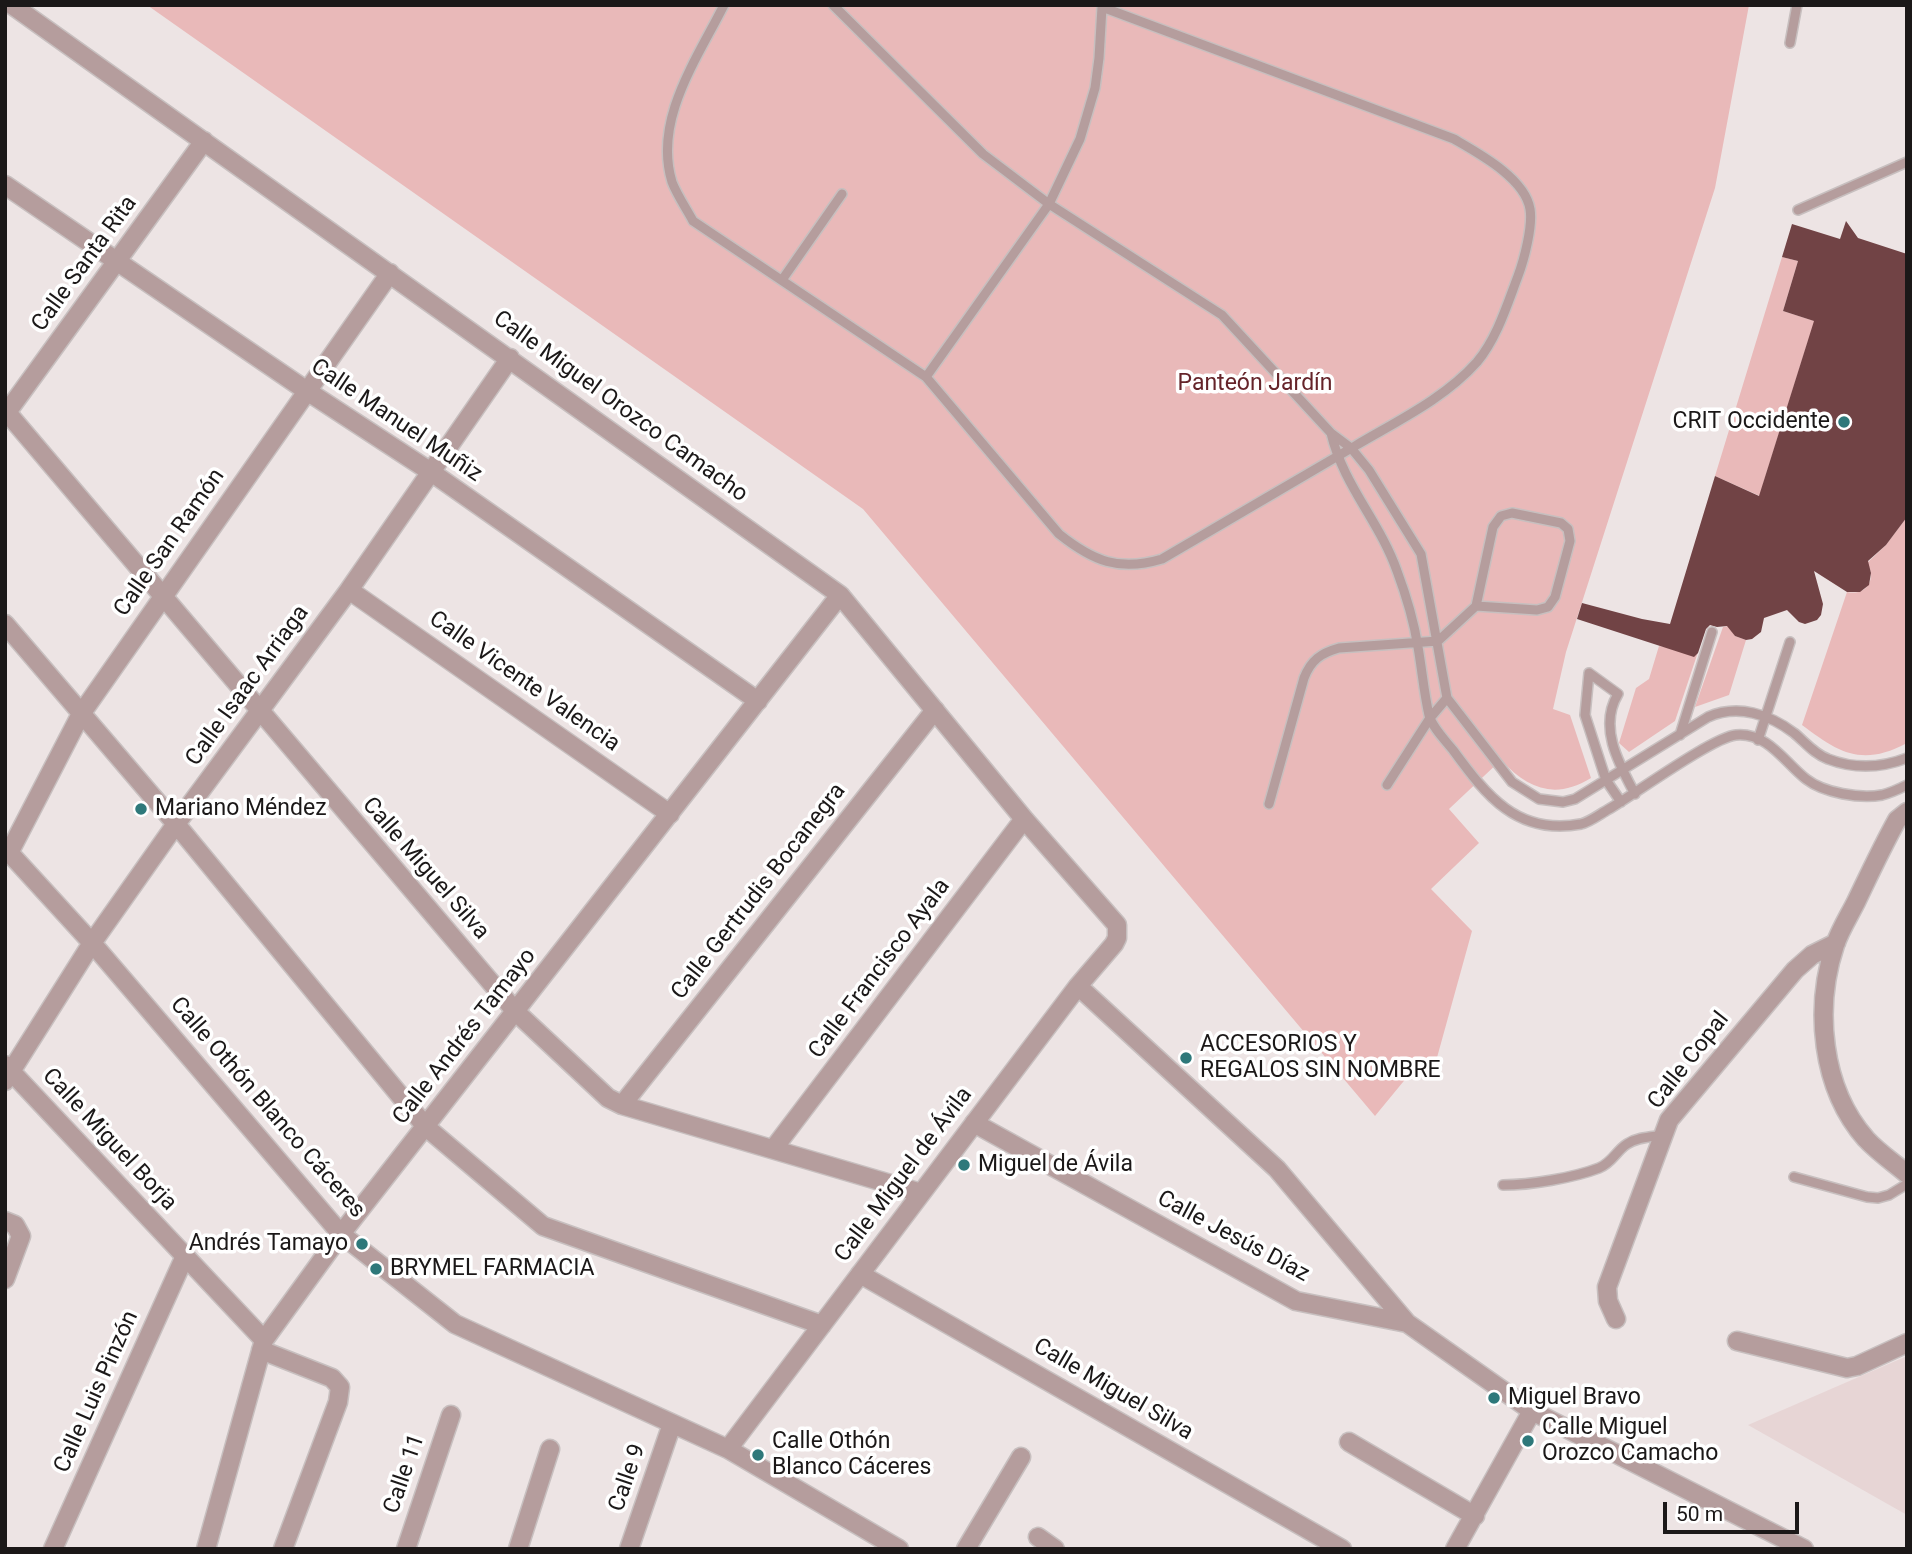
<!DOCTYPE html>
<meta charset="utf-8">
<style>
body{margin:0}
#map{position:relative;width:1912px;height:1554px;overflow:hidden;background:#ede4e4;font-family:Roboto,sans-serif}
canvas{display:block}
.frame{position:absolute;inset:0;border:7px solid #1b1818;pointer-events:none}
.scale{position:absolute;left:1663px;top:1502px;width:136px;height:32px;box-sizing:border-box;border:4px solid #1b1818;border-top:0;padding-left:9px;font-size:21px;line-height:24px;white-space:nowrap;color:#1b1818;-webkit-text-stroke:5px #fff;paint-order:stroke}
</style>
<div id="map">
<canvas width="1912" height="1554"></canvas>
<div class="frame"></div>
<div class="scale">50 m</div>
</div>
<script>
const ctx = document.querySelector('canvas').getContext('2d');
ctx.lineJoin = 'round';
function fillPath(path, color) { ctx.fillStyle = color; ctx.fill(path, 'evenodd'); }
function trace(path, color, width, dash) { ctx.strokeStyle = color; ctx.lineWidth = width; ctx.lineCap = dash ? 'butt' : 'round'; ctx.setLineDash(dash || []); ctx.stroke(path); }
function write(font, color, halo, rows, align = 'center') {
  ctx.font = font + ' Roboto,sans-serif'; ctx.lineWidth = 7; ctx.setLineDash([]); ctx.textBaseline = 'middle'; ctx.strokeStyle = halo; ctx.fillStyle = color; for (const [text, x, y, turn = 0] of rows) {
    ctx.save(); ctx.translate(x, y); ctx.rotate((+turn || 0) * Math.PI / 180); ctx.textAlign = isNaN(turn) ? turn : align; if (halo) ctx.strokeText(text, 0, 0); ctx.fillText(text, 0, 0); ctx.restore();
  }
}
fillPath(new Path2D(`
 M1907,1356V1515L1748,1425Z`), '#e7d5d5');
fillPath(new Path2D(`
 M147,5H1749L1715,188L1566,652L1553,709L1570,715L1591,778C1555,800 1528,789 1501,760L1449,809L1479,843L1431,889L1472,931L1433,1072L1417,1065L1375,1116L863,509Z
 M1782,257L1798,261L1783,311L1887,344L1889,367L1808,341L1763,484L1842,512L1827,526L1715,476Z
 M1907,517V743C1862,767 1839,753 1802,725L1847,592C1867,596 1877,579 1867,563L1886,545Z
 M1729,626L1735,636L1746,640L1729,695L1695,707L1723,627Z
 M1659,646L1698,652L1675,721L1629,752L1619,743L1636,688L1649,679Z`), '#e9b9b9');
fillPath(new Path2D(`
 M1846,221L1858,238L1907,254V517L1886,545L1868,561L1871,573L1869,585L1860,592H1847L1814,571L1823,604L1821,615L1817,620L1805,624L1799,622L1787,610L1764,618L1761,632L1752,639L1746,640L1735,636L1727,626L1717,627L1710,625L1706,629L1698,653L1694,657L1577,619L1582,603L1642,619L1670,624L1715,476L1759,496L1814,321L1783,311L1798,261L1782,257L1792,224L1840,239Z`), '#714345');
const lane = new Path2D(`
 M724,5C697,59 653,120 672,182C677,195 686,208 693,221L926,377
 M833,5L983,154L1049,204L1222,315L1331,433L1351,448L1369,470L1421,554L1447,698L1512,782L1539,799L1563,802L1575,799L1708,717C1738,704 1769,714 1794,733C1805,742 1814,754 1828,759C1854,769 1881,768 1907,758
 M1102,7L1454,139C1478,153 1525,178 1530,209C1533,226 1524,260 1518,276C1507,305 1497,338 1477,362C1444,399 1397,421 1355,446C1291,484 1226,521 1162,559C1119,572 1093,561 1059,534L926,377L1049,204L1080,139L1095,88L1099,58Z
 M1790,43L1797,5
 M1798,210L1907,162
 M782,280L842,194
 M1331,433C1343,485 1380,522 1397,571C1406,595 1414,622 1418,647C1422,670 1424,693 1429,715C1432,727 1445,740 1453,750C1486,795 1517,836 1581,824C1590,822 1600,814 1609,809C1635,794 1713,737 1736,735C1768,732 1785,763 1806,779C1824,793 1860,799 1882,795C1890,793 1899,789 1907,785
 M1680,735L1712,632
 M1758,740L1790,642
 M1387,785L1430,718L1447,698
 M1621,802L1606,780L1585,715L1589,673L1618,694C1598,727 1619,764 1635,794
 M1269,804L1304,678C1311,660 1321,653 1339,648L1438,641L1476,606L1537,610L1548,607L1555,597L1570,541L1568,529L1561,523L1512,513L1501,516L1493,527L1476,606
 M1794,1177L1867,1197L1878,1198L1889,1195L1907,1184
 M1503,1185C1530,1185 1573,1178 1599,1168C1612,1163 1616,1151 1627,1144C1638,1137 1651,1137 1664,1135`);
const street = new Path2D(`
 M12,5L840,595L1024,819L1117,925V938L1114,944L1078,986L728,1449
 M5,185L307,391L431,472L758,701
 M5,410L516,1012L608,1098L622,1105L921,1193
 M5,415L204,141
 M349,590L670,814
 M5,624L176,824L426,1127L543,1226L822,1325
 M1907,812L1897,820C1882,847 1869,875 1856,902C1849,916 1840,930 1835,945C1814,1008 1821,1088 1866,1139C1878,1152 1894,1163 1907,1174
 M5,848L92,943L341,1234L455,1324L728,1449L899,1549
 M9,853L81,714L390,273
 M1078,986L1277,1169L1407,1323L1532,1411L1804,1549
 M5,1065L264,1340
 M5,1081L92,943L176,824L349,590L510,358
 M622,1105L935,710
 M974,1123L1296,1301L1407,1323
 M774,1148L1024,819
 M5,1221L15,1225L21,1236L5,1279
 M860,1274L1342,1549
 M1616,1319L1608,1301L1607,1287L1669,1120L1795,970L1812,955L1836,943
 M1737,1341L1847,1368L1857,1366L1907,1343
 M261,1350L332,1378L340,1387L338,1402L283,1549
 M1349,1442L1475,1516
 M1038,1537L1055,1549
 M53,1549L185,1256
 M206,1549L264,1340L341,1234L840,595
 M406,1549L451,1415
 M518,1549L550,1449
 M629,1549L672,1424
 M966,1549L1021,1457
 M1455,1549L1532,1411`);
trace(lane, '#c7bfbf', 12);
trace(street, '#c7bfbf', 21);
trace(lane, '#b59d9d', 9);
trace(street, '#b59d9d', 18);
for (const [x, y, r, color] of [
 [1844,422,7,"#2e787a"],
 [141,809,7,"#2e787a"],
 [1186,1058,7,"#2e787a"],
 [964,1165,7,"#2e787a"],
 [362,1244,7,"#2e787a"],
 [376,1269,7,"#2e787a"],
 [1494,1398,7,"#2e787a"],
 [1528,1441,7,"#2e787a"],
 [758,1455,7,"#2e787a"]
]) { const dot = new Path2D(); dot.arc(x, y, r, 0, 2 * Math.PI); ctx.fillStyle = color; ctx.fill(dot); trace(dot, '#fff', 2.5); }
write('23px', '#1b1818', '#fff', [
 ["Calle Santa Rita",85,264,-54],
 ["Calle Miguel Orozco Camacho",620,407,36],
 ["Calle Manuel Muñiz",396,421,34],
 ["Calle San Ramón",170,543,-55],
 ["Calle Vicente Valencia",524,682,35],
 ["Calle Isaac Arriaga",248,686,-54],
 ["Calle Miguel Silva",425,869,49],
 ["Calle Gertrudis Bocanegra",759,892,-52],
 ["Calle Francisco Ayala",880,969,-53],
 ["Calle Andrés Tamayo",465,1037,-52],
 ["Calle Copal",1689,1061,-52],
 ["Calle Othón Blanco Cáceres",267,1108,49],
 ["Calle Miguel Borja",109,1140,47],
 ["Calle Miguel de Ávila",904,1175,-53],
 ["Calle Jesús Díaz",1233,1237,28],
 ["Calle Miguel Silva",1113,1390,30],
 ["Calle Luis Pinzón",97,1392,-66],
 ["Calle 11",405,1474,-71],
 ["Calle 9",628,1478,-71]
]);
write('23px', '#65242a', '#fff', [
 ["Panteón Jardín",1255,384]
]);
write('23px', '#1b1818', '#fff', [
 ["CRIT Occidente",1830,422,"right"],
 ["Mariano Méndez",155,809],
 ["ACCESORIOS Y",1200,1045],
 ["REGALOS SIN NOMBRE",1200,1071],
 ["Miguel de Ávila",978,1165],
 ["Andrés Tamayo",348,1244,"right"],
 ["BRYMEL FARMACIA",390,1269],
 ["Miguel Bravo",1508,1398],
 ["Calle Miguel",1542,1428],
 ["Orozco Camacho",1542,1454],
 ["Calle Othón",772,1442],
 ["Blanco Cáceres",772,1468]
], 'left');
</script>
